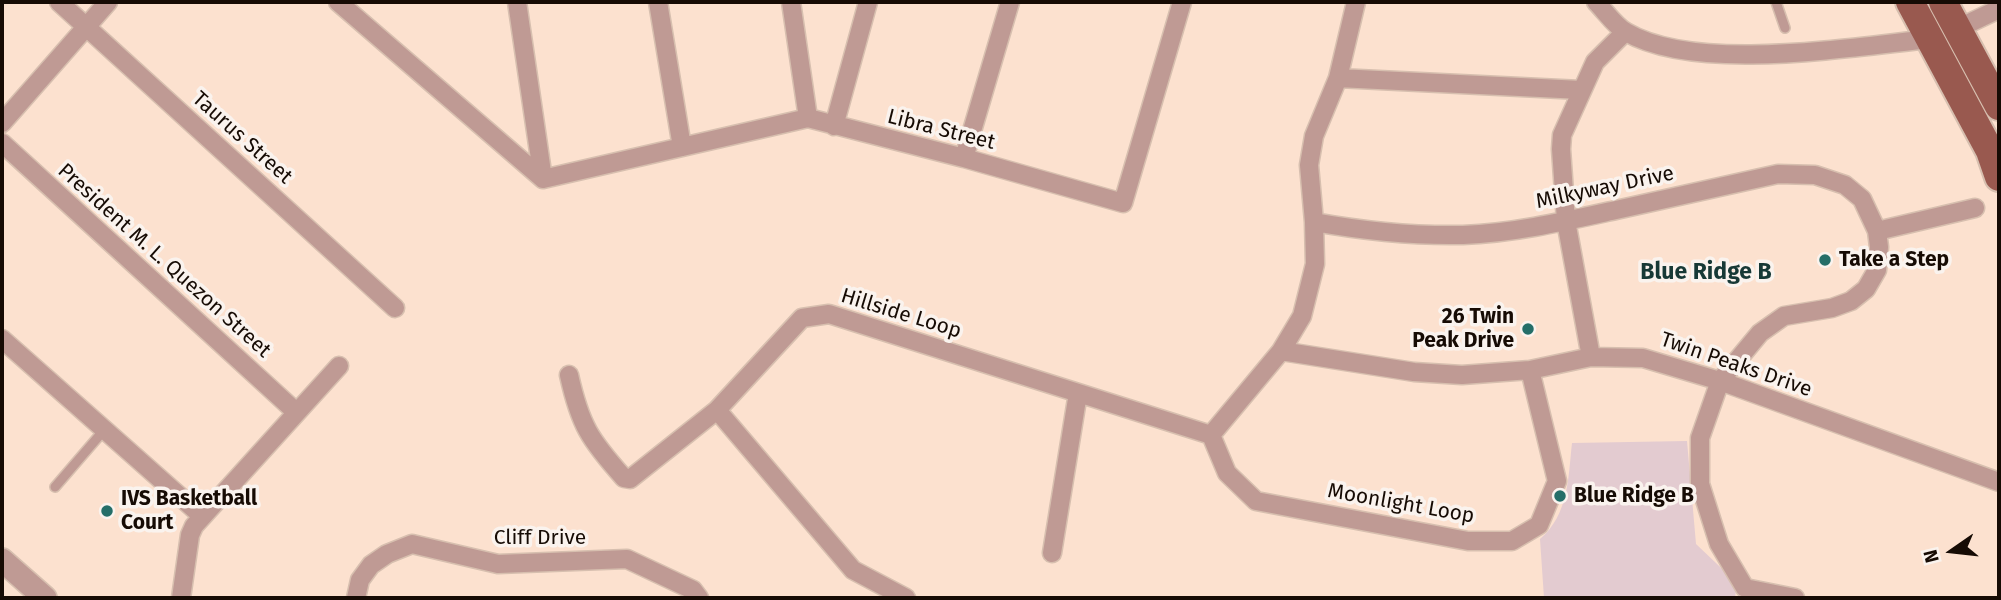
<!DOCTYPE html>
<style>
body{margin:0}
#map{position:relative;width:2001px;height:600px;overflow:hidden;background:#fce1cf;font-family:"Fira Sans",sans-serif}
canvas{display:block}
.frame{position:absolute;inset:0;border:4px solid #160b04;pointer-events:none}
.north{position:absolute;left:1917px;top:516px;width:70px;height:70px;-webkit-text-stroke:5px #faf3ee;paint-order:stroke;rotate:256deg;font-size:19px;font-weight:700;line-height:28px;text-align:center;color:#160b04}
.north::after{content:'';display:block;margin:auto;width:24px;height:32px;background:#160b04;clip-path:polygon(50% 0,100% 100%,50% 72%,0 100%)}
</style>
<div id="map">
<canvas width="2001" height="600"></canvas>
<div class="frame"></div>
<div class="north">N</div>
</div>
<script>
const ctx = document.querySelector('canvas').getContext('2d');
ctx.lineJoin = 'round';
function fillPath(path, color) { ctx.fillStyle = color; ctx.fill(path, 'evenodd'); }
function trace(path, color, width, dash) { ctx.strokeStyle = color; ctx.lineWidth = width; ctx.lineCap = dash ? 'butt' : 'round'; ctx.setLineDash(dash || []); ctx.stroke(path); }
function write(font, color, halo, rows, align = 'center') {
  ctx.font = font + ' "Fira Sans",sans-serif'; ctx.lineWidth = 7; ctx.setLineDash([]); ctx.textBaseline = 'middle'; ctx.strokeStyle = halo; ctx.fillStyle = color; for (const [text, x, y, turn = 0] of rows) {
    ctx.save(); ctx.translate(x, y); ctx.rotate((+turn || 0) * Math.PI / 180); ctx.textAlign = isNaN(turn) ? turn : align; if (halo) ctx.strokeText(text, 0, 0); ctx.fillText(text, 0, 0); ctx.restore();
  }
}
fillPath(new Path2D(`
 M1687,441L1696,544L1737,583L1735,598H1544L1540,539C1569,514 1568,478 1572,443Z`), '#e3cbd0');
const service = new Path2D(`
 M1776,2L1785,28
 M55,487L105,429`);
const minor = new Path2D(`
 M59,2L395,308
 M338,2L543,179
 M517,2L543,179
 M658,2L682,147
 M791,2L808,118
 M1596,2C1605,11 1615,26 1626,32C1696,73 1851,47 1930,39
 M1959,28L1999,9
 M1338,78L1581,90
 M2,123L108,2
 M834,126L868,2
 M2,143L296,412
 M964,158L1010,2
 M543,179L808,118L964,158L1123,203L1182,2
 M1314,222C1364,231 1413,236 1463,235C1515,233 1566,221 1616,210C1670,198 1724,186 1778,174L1815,175L1845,185L1862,199L1877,231L1879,247L1877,270L1866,289L1851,301L1832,308L1784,316L1760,333L1720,381L1700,438V484L1719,544L1745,588L1795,598
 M1877,231L1975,208
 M2,339L202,516
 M1281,351L1414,372L1462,375L1530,370L1591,357L1643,358L1720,381L1999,482
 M1591,357L1566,221L1561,149L1562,135L1595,62L1625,32
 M569,375C580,425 590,440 624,478L630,479L717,410L802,318L829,314L1211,435
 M717,410L853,570L906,598
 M1211,435L1227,473L1256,501L1468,541H1512L1539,525L1557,481L1530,370
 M1211,435L1281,351L1302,316L1315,264L1314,222L1309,165L1314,136L1338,78L1356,2
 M1052,553L1078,393
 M181,598L190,535L194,526L339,366
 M356,598L360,580L371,565L387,554L412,544L498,564L627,559L693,590L699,598`);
const tertiary = new Path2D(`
 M2,560L45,598`);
const primary = new Path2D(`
 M1910,2L1990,151L1999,177
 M1943,2L1999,106`);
trace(service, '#d7bfaf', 12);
trace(minor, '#d7bfaf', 21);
trace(tertiary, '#d7bfaf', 26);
trace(primary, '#d7bfaf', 32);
trace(service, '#bf9a94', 9);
trace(minor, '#bf9a94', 18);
trace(tertiary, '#bf9a94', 23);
trace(primary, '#99594f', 28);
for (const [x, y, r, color] of [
 [1825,260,7,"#256e68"],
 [1528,329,7,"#256e68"],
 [1560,496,7,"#256e68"],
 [107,511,7,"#256e68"]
]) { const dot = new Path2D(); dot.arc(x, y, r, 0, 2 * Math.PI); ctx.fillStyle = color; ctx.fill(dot); trace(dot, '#faf3ee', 2.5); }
write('21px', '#160b04', '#faf3ee', [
 ["Libra Street",941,130,14],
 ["Taurus Street",242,138,42],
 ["Milkyway Drive",1605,188,-12],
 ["President M. L. Quezon Street",164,261,42],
 ["Hillside Loop",901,314,17],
 ["Twin Peaks Drive",1736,365,19],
 ["Moonlight Loop",1401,504,10],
 ["Cliff Drive",540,538]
]);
write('bold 21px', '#160b04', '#faf3ee', [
 ["Take a Step",1839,260],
 ["26 Twin",1514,317,"right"],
 ["Peak Drive",1514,341,"right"],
 ["Blue Ridge B",1574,496],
 ["IVS Basketball",121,499],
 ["Court",121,523]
], 'left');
write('bold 23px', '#173936', '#faf3ee', [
 ["Blue Ridge B",1706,273]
]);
</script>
